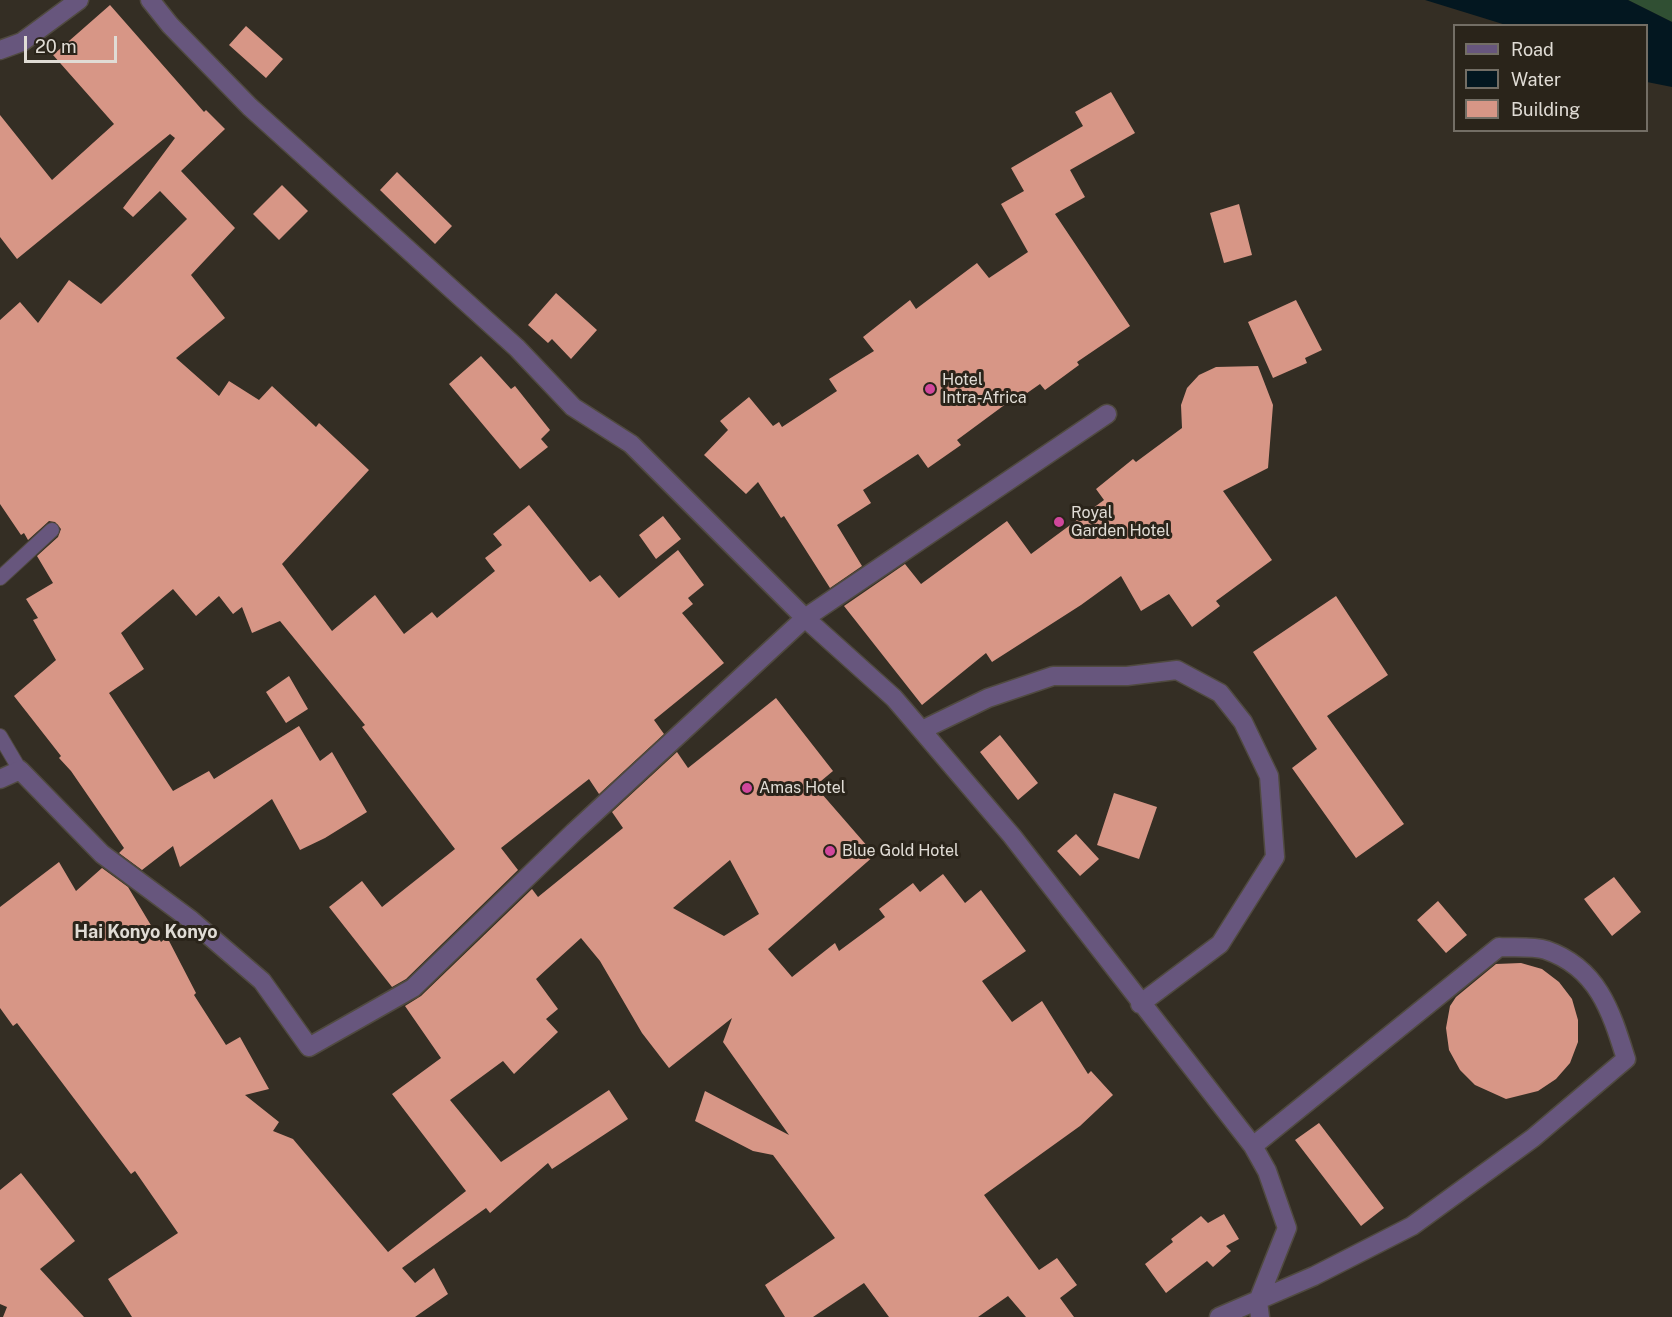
<!DOCTYPE html>
<style>
body{margin:0}
#map{position:relative;width:1672px;height:1317px;overflow:hidden;background:#342e24;font-family:"Public Sans",sans-serif}
canvas{display:block}
.legend{position:absolute;left:1453px;top:24px;width:195px;height:108px;box-sizing:border-box;background:#2a241a;border:2px solid #736e65;margin:0;padding:8px 10px;list-style:none;font-size:18px;color:#e0dcd5}
.legend li{display:flex;align-items:center;gap:12px;height:30px}
.legend b{width:30px;border:2px solid #736e65}
.scale{position:absolute;left:24px;top:36px;width:93px;height:27px;box-sizing:border-box;border:3px solid #e0dcd5;border-top:0;padding-left:8px;font-size:18px;line-height:21px;white-space:nowrap;color:#e0dcd5;-webkit-text-stroke:4px #2a241a;paint-order:stroke}
</style>
<div id="map">
<canvas width="1672" height="1317"></canvas>
<ul class="legend">
<li><b style="height:8px;background:#67567d"></b>Road</li>
<li><b style="height:16px;background:#031720"></b>Water</li>
<li><b style="height:16px;background:#d79686"></b>Building</li>
</ul>
<div class="scale">20 m</div>
</div>
<script>
const ctx = document.querySelector('canvas').getContext('2d');
ctx.lineJoin = 'round';
function fillPath(path, color) { ctx.fillStyle = color; ctx.fill(path, 'evenodd'); }
function trace(path, color, width, dash) { ctx.strokeStyle = color; ctx.lineWidth = width; ctx.lineCap = dash ? 'butt' : 'round'; ctx.setLineDash(dash || []); ctx.stroke(path); }
function write(font, color, halo, rows, align = 'center') {
  ctx.font = font + ' "Public Sans",sans-serif'; ctx.lineWidth = 6; ctx.setLineDash([]); ctx.textBaseline = 'middle'; ctx.strokeStyle = halo; ctx.fillStyle = color; for (const [text, x, y, turn = 0] of rows) {
    ctx.save(); ctx.translate(x, y); ctx.rotate((+turn || 0) * Math.PI / 180); ctx.textAlign = isNaN(turn) ? turn : align; if (halo) ctx.strokeText(text, 0, 0); ctx.fillText(text, 0, 0); ctx.restore();
  }
}
fillPath(new Path2D(`
 M1628,0H1672V22Z`), '#304f33');
fillPath(new Path2D(`
 M1425,0H1628L1672,22V87L1647,82L1646,26L1506,25Z`), '#031720');
fillPath(new Path2D(`
 M110,5L204,112L206,110L225,129L181,171L235,228L191,275L225,318L176,358L219,396L229,381L259,400L272,386L316,427L319,423L369,470L282,564L332,631L375,595L404,634L432,612L437,618L495,571L485,558L502,545L493,534L529,505L590,582L600,575L619,598L678,550L704,585L688,598L693,604L682,613L724,663L654,720L664,734L599,794L589,779L501,848L518,870L406,979L392,987L329,907L362,881L382,907L455,849L362,727L365,725L280,621L252,633L242,607L233,614L219,596L196,616L173,589L121,633L144,669L109,693L173,791L209,771L214,779L299,726L320,761L332,752L367,812L325,838L300,850L272,799L180,867L173,846L142,870L119,853L124,848L71,771L59,758L61,756L14,696L56,660L33,620L38,618L26,599L53,583L37,556L58,537L61,529L55,522L49,521L28,540L24,533L21,535L0,504V320L20,302L38,323L69,280L101,304L187,219L160,191L133,217L123,208L175,138L170,134L17,259L0,237V115L52,180L114,124L53,55Z
 M246,26L283,59L266,78L229,45Z
 M1111,92L1135,133L1070,170L1085,197L1055,214L1130,326L1077,362L1079,365L1045,390L1040,384L1020,398L1018,395L957,440L961,445L928,468L918,454L863,490L871,503L837,525L862,566L830,588L784,516L781,518L758,482L746,494L704,455L728,430L720,421L749,397L773,426L779,422L782,427L837,391L829,379L874,351L863,337L910,300L916,309L977,263L989,278L1028,252L1001,204L1024,191L1011,168L1083,126L1075,112Z
 M397,172L452,226L435,244L380,190Z
 M282,185L308,211L279,240L253,214Z
 M1239,204L1252,255L1224,263L1210,213Z
 M556,293L597,330L571,359L552,339L548,343L528,325Z
 M1296,300L1322,350L1305,358L1307,363L1273,378L1248,322Z
 M481,356L511,389L515,386L550,430L541,439L548,447L520,469L449,384Z
 M1258,366L1273,405L1268,468L1223,491L1272,560L1216,601L1220,606L1192,627L1169,594L1141,611L1121,576L1081,605L992,662L986,653L922,705L844,606L905,564L921,584L1007,521L1031,554L1104,500L1096,489L1133,459L1136,462L1182,428L1181,405L1187,388L1199,375L1216,367Z
 M663,516L681,539L656,559L639,535Z
 M1336,596L1388,675L1327,716L1404,824L1356,858L1292,768L1317,749L1253,652Z
 M289,676L308,709L286,723L266,692Z
 M776,698L833,771L815,786L875,855L768,949L792,977L835,943L839,951L885,917L879,909L913,883L920,892L943,874L965,903L981,890L1026,951L982,981L1012,1022L1042,1001L1088,1074L1091,1071L1113,1095L1080,1126L984,1195L1039,1270L1057,1258L1077,1285L1060,1298L1074,1317H1026L1008,1296L978,1317H889L864,1283L813,1317H785L765,1285L835,1238L773,1155L753,1151L695,1121L705,1091L789,1135L723,1042L732,1018L669,1068L642,1033L600,961L581,938L536,979L558,1009L546,1019L558,1032L514,1074L503,1061L450,1100L501,1162L609,1090L628,1119L552,1169L548,1163L490,1213L486,1208L402,1268L415,1283L434,1268L448,1294L415,1317H132L108,1279L178,1233L135,1171L131,1174L17,1023L13,1026L0,1008V907L59,862L76,891L102,868L128,887L161,942L167,937L196,993L194,995L226,1045L240,1037L269,1089L245,1095L279,1122L273,1131L293,1139L388,1252L466,1191L392,1094L441,1058L405,1006L421,996L532,889L538,897L623,828L612,812L677,752L688,768ZM730,860L759,914L724,936L673,908Z
 M1000,735L1038,783L1018,800L980,752Z
 M1114,793L1157,807L1139,859L1097,845Z
 M1076,834L1099,859L1080,876L1057,851Z
 M1614,877L1641,912L1612,936L1584,899Z
 M1438,901L1467,935L1446,953L1417,920Z
 M1521,963L1542,969L1559,982L1572,999L1578,1020V1042L1570,1063L1556,1079L1538,1091L1506,1099L1475,1085L1460,1070L1449,1050L1446,1028L1450,1006L1456,997L1496,964Z
 M1319,1123L1384,1208L1361,1226L1295,1140Z
 M21,1173L75,1241L40,1269L84,1317H3L7,1307L0,1304V1190Z
 M1224,1214L1239,1239L1226,1246L1231,1251L1213,1267L1207,1261L1166,1293L1145,1264L1173,1242L1171,1239L1201,1216L1208,1223Z`), '#d79686');
const lane = new Path2D(`
 M0,578L52,530
 M0,736L20,770`);
const street = new Path2D(`
 M150,0L170,25L250,107L517,348L573,407L631,444L805,618L894,698L1012,836L1253,1146L1267,1171L1287,1228L1258,1301L1260,1317
 M0,50L22,42L79,0
 M922,730L988,698L1053,676H1127L1177,670L1220,693L1243,722L1269,776L1275,857L1220,944L1140,1004
 M0,779L20,770L102,854L191,920L262,981L309,1047L413,988L574,832L805,618L1107,414
 M1219,1317L1314,1276L1412,1226L1533,1138L1626,1059C1611,1011 1598,968 1546,950C1533,946 1513,948 1499,947L1253,1146`);
trace(lane, '#504a40', 16);
trace(street, '#504a40', 21);
trace(lane, '#67567d', 14);
trace(street, '#67567d', 18);
for (const [x, y, r, color] of [
 [930,389,6,"#d1479c"],
 [1059,522,6,"#d1479c"],
 [747,788,6,"#d1479c"],
 [830,851,6,"#d1479c"]
]) { const dot = new Path2D(); dot.arc(x, y, r, 0, 2 * Math.PI); ctx.fillStyle = color; ctx.fill(dot); trace(dot, '#2a241a', 2); }
write('16px', '#e0dcd5', '#2a241a', [
 ["Hotel",942,380],
 ["Intra-Africa",942,398],
 ["Royal",1071,513],
 ["Garden Hotel",1071,531],
 ["Amas Hotel",759,788],
 ["Blue Gold Hotel",842,851]
], 'left');
write('bold 18px', '#e0dcd5', '#2a241a', [
 ["Hai Konyo Konyo",146,932]
]);
</script>
